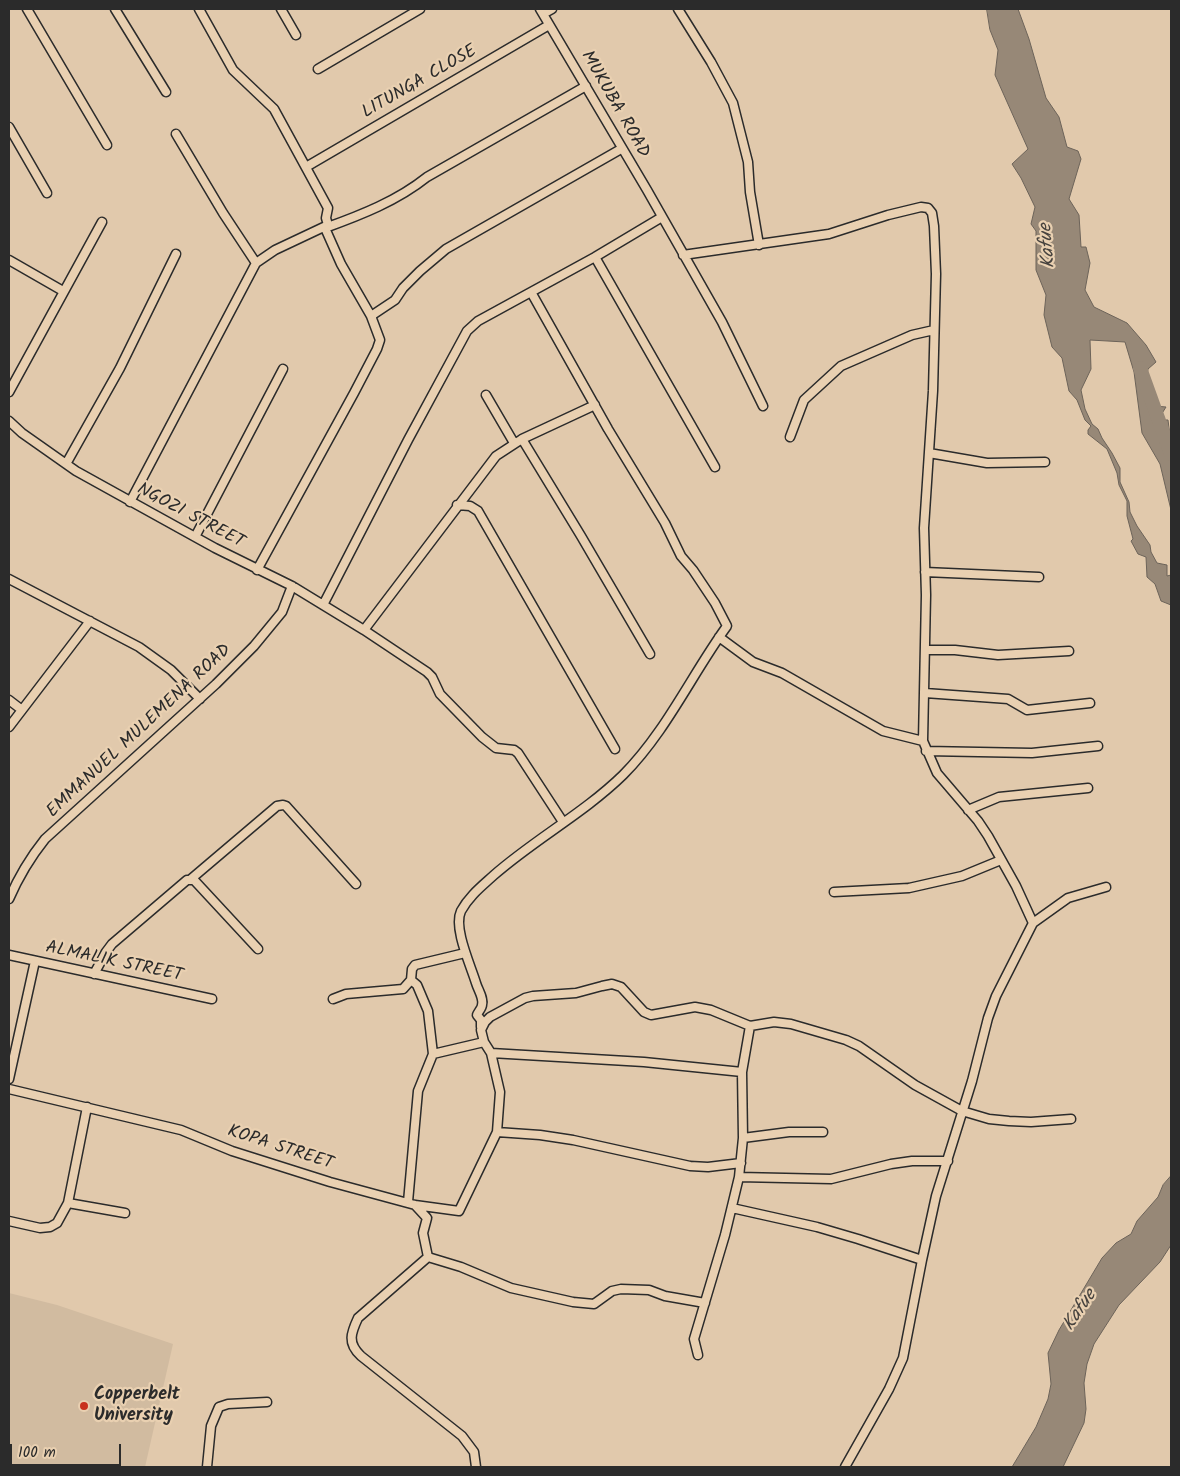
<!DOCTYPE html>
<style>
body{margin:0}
#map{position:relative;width:1180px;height:1476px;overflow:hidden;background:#e1c9ac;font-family:Kalam,sans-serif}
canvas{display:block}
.frame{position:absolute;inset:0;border:10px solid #2b2b2b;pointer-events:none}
.scale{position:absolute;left:10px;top:1444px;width:111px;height:22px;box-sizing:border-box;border:2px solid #2b2b2b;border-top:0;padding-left:6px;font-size:15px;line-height:18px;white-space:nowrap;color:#2b2b2b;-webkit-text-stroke:4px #e9d0b1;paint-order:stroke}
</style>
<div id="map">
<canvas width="1180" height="1476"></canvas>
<div class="frame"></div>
<div class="scale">100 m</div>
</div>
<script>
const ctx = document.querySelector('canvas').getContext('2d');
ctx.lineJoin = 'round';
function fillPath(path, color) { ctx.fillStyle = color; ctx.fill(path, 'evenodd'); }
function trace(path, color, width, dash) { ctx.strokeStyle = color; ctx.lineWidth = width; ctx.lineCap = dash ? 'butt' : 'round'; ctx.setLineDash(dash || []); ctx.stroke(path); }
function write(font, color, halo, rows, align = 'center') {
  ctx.font = font + ' Kalam,sans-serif'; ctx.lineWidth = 4.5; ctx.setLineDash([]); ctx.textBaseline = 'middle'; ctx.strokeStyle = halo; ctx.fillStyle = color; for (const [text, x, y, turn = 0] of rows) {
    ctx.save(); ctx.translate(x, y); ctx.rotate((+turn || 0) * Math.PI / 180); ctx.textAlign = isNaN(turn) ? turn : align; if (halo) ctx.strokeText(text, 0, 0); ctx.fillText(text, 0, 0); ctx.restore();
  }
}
fillPath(new Path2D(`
 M9,1293L57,1305L173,1344L145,1467H9Z`), '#d1bba0');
const water = new Path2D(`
 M987,9H1018L1029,39L1046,98L1059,117L1067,147L1078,151L1081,159L1069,199L1079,215L1081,247H1086L1090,263L1085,290L1094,307L1127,323L1146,345L1156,362L1148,369C1146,386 1143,392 1155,406L1166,407L1161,415L1165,420H1168L1171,444V510L1160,464L1142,433L1134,372L1125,342L1090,340L1091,369L1081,390L1085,409L1092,424L1098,429L1102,438L1112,453L1120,468V482L1129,502L1130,512L1137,526L1150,545L1151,552L1157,563L1167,565V576L1171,575V605L1161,601L1155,584L1147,577L1146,557L1138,554L1131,541L1133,539L1127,516V501L1119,485L1117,473L1107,449L1088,434V430L1091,426L1085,420L1077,400L1069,391L1062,358L1052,347L1044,315L1046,295L1036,270V231L1031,224L1035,207L1021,178L1012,164L1028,149L995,75L998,50L990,30Z
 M1171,1176V1245L1160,1262L1119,1305L1094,1344L1087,1364L1084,1383L1086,1409L1084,1423L1063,1467H1012L1036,1427L1048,1399L1051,1384L1048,1353L1059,1330L1102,1258L1116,1243L1131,1234L1137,1221L1158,1197L1163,1185Z`);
fillPath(water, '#978877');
trace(water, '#6c6359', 1);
trace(new Path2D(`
 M1140,368L1171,454`), '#978877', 14);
const minor = new Path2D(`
 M27,9L107,145
 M115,9L166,92
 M199,9L233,70L274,109L328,208L326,218L328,225L325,228L341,264L371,316L380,340L377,349L354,393L257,570
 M281,9L296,35
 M540,9L647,190L722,322L763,406
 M678,9L711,62L733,103L748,162L750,192L759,245
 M543,14L552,9
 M318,69L420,9
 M9,127L47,193
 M176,134L223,213L256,263
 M306,167L549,25
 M325,228C361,215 397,201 427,177L586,86
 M683,255L829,234L888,215L921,207L928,208L932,213L934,226L936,274L933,391L924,528L926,595L923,741L937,773L978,821L988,836L1016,886L1033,923L996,996L988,1018L972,1081L936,1196L922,1260L903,1358L889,1389L845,1467
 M595,257L715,467
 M9,260L63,291
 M371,316L395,300L403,288L420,271L446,249L621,149
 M9,392L102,222
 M486,395L514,443
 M9,421L22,433L76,471L215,548L292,586L364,630L427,672L432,677L440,694L482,737L496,748L514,750L518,753L563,822
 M790,437L804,400L841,366L912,335L934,330
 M522,439L581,536L650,654
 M929,453L987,463L1045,462
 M66,464L120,368L176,254
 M130,502L256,263L275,250L328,225
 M457,505L470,506L478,511L615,749
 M195,537L283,369
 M925,572L1039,577
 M9,579L139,647L171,670L200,699
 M323,605L408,440L467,331L478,321L595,257L662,217
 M364,630L496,456L522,439L595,405
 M719,637L753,662L782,673L883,731L923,741
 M926,650H955L998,655L1069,651
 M925,693L1008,699L1027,710L1090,703
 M9,700L22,710
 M9,727L90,621
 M926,751L1032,753L1098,746
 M968,810L999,797L1088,788
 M191,879L277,806L283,805L286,806L356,884
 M834,892L909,888L962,876L1001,860
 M9,899C19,876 29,859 45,839L216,684L254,646L282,612L292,586
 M1033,923L1068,898L1106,887
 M9,955L212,999
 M94,974L106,952L112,944L187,880H194L258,949
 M411,980L412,969L415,965L465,953
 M333,999L346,994L403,989L411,980L417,985L428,1011L433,1054L418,1091L408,1202
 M481,1027V1020L477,1015C478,1012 482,1008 482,1005C484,998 478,990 476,983C471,966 453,928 461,911C469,896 482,886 494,875C535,839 584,813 623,775C666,732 692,674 727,626L715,603L693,570L681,556L665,523L608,429L531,292
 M491,1053L644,1062L742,1072
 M433,1054L484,1042
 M9,1079L35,961
 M9,1089L181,1130L232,1151L330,1182L415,1205L459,1211L497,1132L500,1092L491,1053L484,1042L481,1030L485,1022L490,1017L525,998L533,996L576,993L602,986L612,984L621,987L644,1012L651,1015L695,1007L711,1010L750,1026L774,1022L791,1024L846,1040L859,1046L915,1085L962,1111L989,1119L1009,1121L1031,1122L1071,1119
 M497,1132L540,1135L573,1140L690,1166L708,1167L741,1163
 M743,1138L789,1132H823
 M739,1177L831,1179L891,1164L912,1161H948
 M68,1203L125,1213
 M415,1205L427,1218L423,1233L428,1257
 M732,1208L817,1227L858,1239L922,1260
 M9,1221L40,1228L50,1227L57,1223L68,1203L87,1107
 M428,1257L358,1318C351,1333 347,1343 361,1356L462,1436L474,1452L476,1467
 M428,1257L461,1267L511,1288L573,1302L594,1304L612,1291L621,1289L649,1290L665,1296L705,1303
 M698,1355L694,1339L725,1235L739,1177L743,1138L742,1072L750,1026
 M207,1467L211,1426L219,1407L228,1404L267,1402`);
trace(minor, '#2b2b2b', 11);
trace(minor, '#e9d0b1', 8);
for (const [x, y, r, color] of [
 [84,1406,5,"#c8321e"]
]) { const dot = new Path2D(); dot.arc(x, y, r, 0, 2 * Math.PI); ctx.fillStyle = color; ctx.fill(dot); trace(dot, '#e9d0b1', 2); }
write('18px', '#2b2b2b', '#e9d0b1', [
 ["LITUNGA CLOSE",420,83,-30],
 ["MUKUBA ROAD",614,105,60],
 ["NGOZI STREET",190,517,28],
 ["EMMANUEL MULEMENA ROAD",140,732,-43],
 ["ALMALIK STREET",114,963,12],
 ["KOPA STREET",280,1149,18]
]);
write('bold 18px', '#2b2b2b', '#e9d0b1', [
 ["Copperbelt",94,1396],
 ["University",94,1417]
], 'left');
write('italic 19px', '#46423e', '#e9d0b1', [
 ["Kafue",1049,246,-95],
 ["Kafue",1081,1311,-56]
]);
</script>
